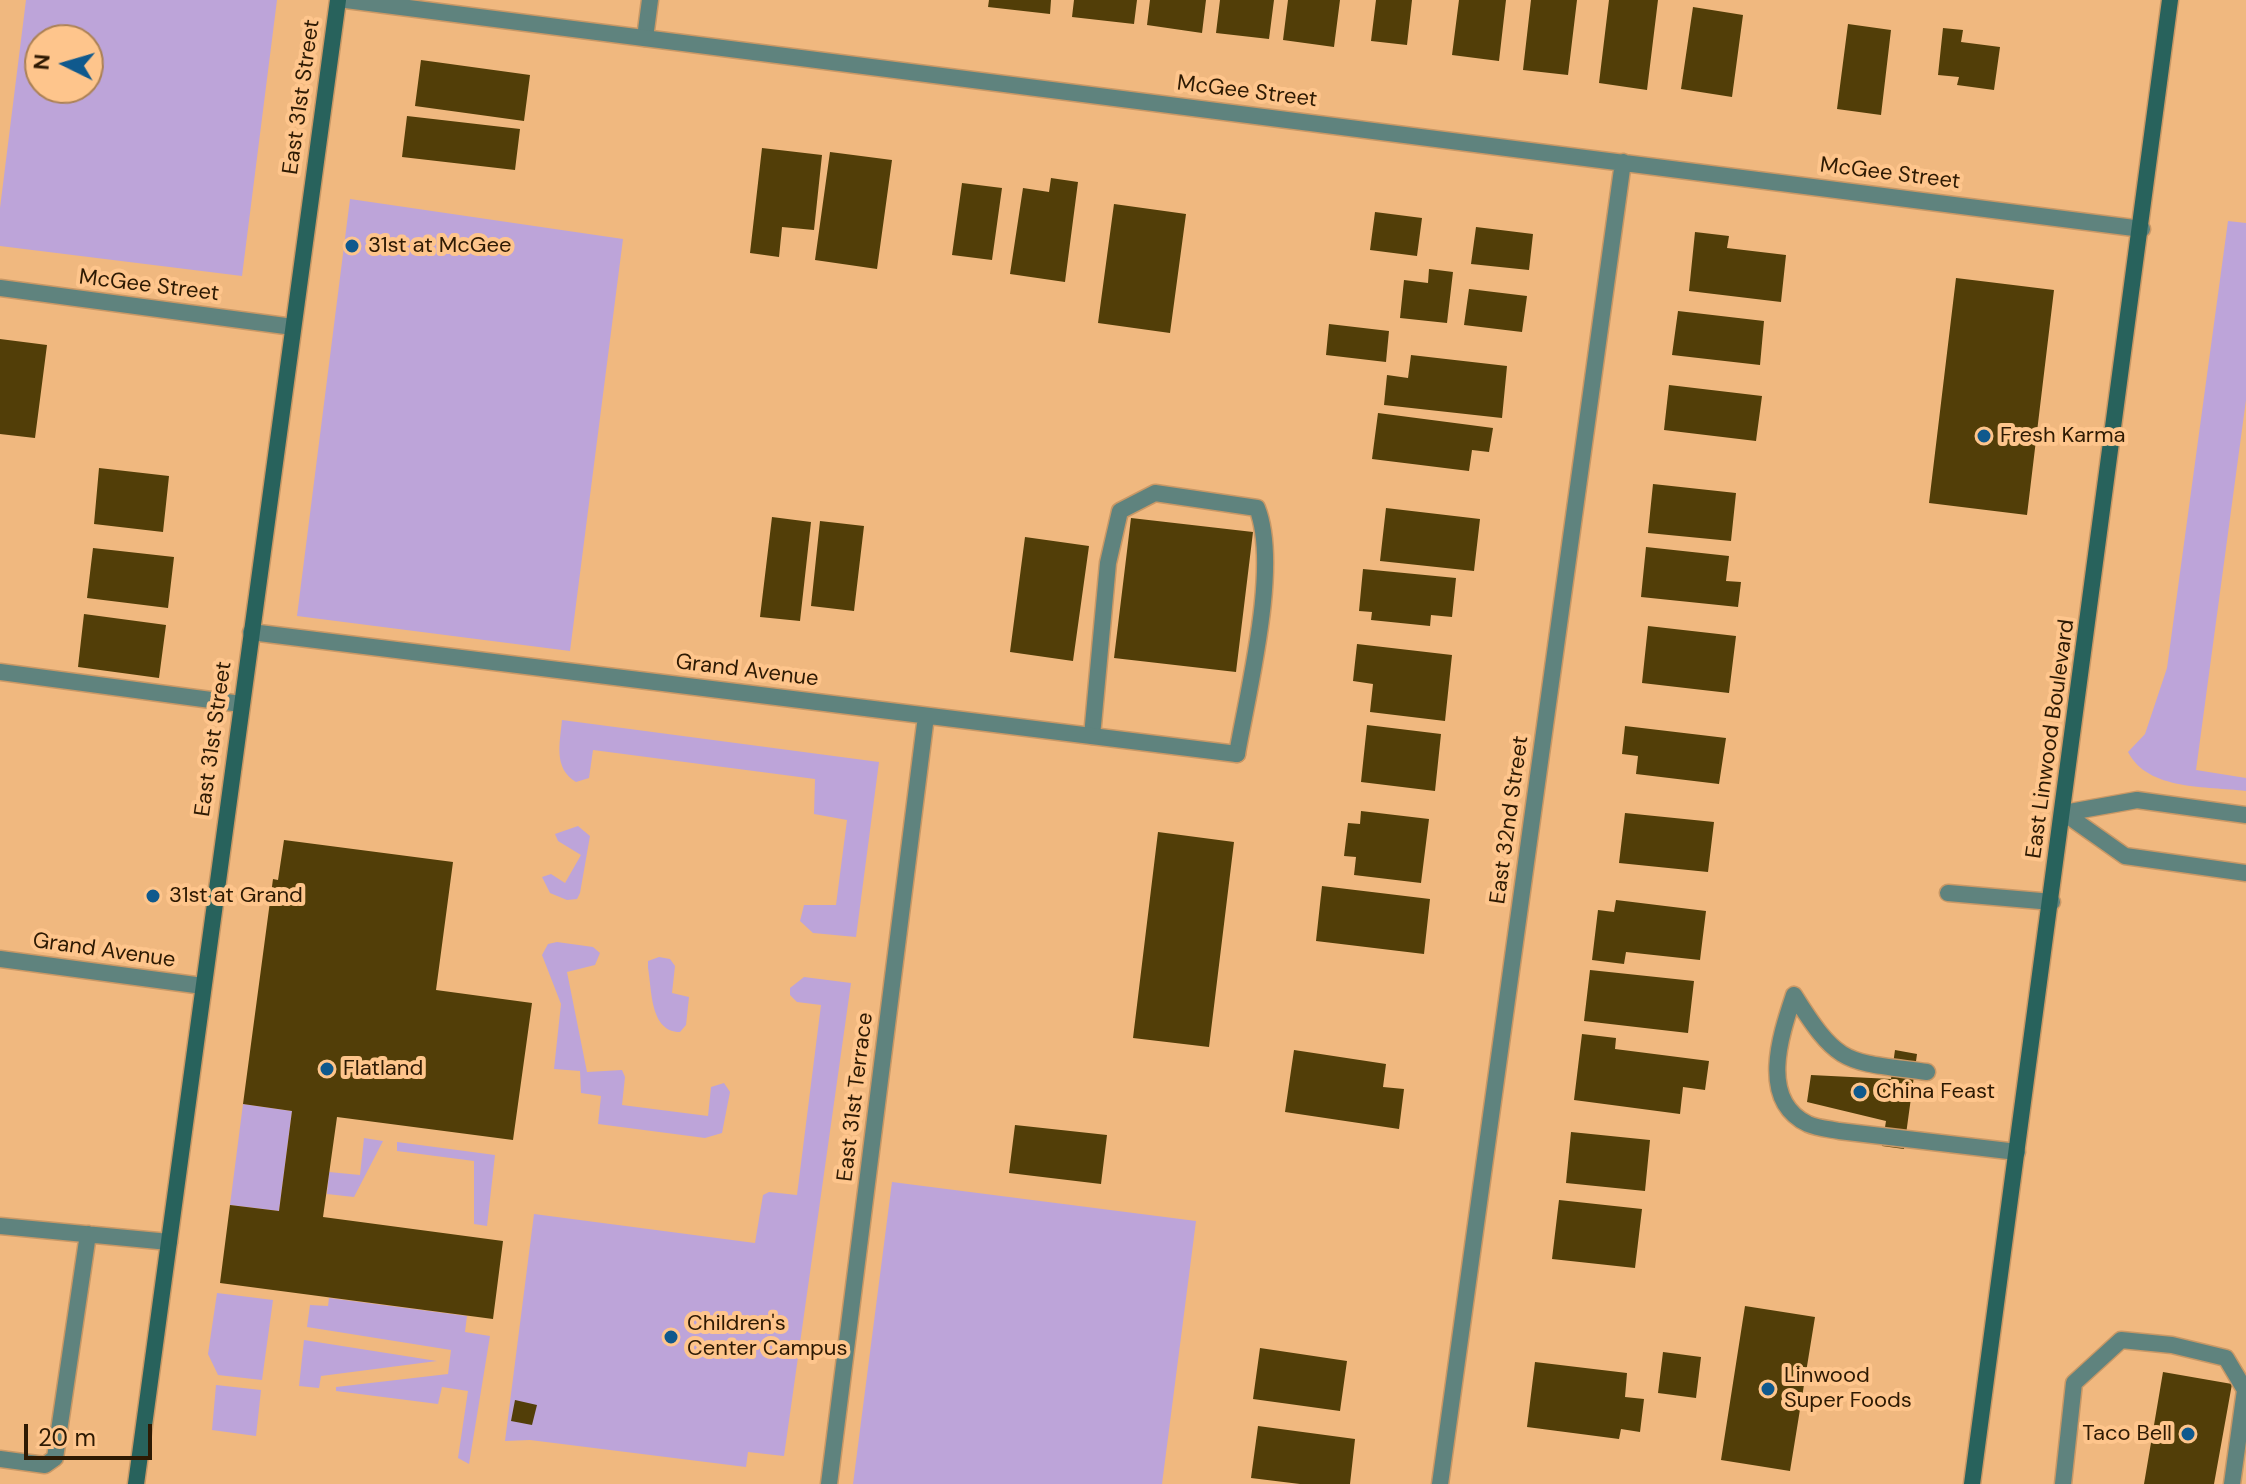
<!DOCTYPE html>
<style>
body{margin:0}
#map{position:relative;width:2246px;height:1484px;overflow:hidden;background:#f0b87f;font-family:"DM Sans",sans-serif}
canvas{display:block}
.north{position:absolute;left:24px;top:24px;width:80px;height:80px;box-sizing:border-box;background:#fec58c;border:2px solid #ab8155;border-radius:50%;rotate:275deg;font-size:22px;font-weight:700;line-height:32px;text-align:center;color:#2e1a03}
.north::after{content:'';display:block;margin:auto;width:28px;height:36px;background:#0f598d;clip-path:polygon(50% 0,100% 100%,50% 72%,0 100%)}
.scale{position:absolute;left:24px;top:1424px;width:128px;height:36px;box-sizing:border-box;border:4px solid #2e1a03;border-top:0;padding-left:10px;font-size:24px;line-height:28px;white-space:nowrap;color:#2e1a03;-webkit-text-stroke:6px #fec58c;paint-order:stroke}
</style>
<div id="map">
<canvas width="2246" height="1484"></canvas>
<div class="north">N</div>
<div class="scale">20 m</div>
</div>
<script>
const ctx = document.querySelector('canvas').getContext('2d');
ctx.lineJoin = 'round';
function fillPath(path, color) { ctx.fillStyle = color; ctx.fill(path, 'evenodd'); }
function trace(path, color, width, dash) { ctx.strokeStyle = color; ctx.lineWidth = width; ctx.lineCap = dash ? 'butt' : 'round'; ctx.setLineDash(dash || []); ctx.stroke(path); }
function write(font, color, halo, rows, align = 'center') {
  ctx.font = font + ' "DM Sans",sans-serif'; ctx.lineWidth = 8; ctx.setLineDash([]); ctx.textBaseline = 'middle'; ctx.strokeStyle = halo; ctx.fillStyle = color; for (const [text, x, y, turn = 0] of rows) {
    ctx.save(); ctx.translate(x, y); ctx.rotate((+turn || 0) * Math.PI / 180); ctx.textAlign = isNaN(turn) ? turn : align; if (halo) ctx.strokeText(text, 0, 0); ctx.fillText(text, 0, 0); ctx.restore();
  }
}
fillPath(new Path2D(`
 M26,0H277L242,276L0,246V208ZM40,40H88V88H40Z
 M350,199L623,239L570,651L297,616Z
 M2228,221L2246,223V400L2196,770L2246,778V791C2207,786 2148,791 2128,752L2145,734L2167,668Z
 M562,720L879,762L856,937L813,933L800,921L804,905H836L847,820L814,814L815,779L593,750L589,778L576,782C553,768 560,743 562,720Z
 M578,826L590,836L580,893L577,899L567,900L550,893L542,877L551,874L565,883L581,855L558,841L555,834Z
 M557,942L593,947L600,953L595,965L567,972L587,1072L622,1070L625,1077L622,1105L708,1116L711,1087L724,1083L730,1092L722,1133L705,1138L598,1124L601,1096L581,1093L580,1071L554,1069L561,1004L542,955L548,944Z
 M659,957L670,959L675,966L672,993L689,997L686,1025L680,1032C650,1032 652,990 648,968V961Z
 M804,977L851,983L784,1456L748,1452L746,1467L530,1440L505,1441L534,1214L755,1243L763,1195L769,1192L797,1195L821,1005L797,1002L790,995V988Z
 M243,1104L292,1111L279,1211L230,1205Z
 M364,1138L383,1141L354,1197L327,1194L329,1172L360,1175Z
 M397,1142L495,1155L487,1226L474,1224V1161L397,1151Z
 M892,1182L1196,1221L1162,1484H853Z
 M217,1293L273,1300L262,1380L218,1375L208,1354Z
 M329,1298L467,1316L465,1332L490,1336L469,1464L458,1458L468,1391L442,1387L438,1404L336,1391V1387L448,1374L451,1350L307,1327L310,1305L328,1306Z
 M304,1340L437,1361L321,1376L319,1388L299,1386Z
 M216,1385L261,1390L256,1436L212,1430Z`), '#bda4d9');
fillPath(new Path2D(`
 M989,0H1051L1050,14L988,7Z
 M1074,0H1137L1134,24L1072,17Z
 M1150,0H1206L1202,33L1147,25Z
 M1220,0H1274L1269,39L1216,33Z
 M1288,0H1340L1334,47L1283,40Z
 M1376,0H1412L1407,45L1371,41Z
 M1459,0H1506L1499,61L1452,55Z
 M1531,0H1577L1568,75L1523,70Z
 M1609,0H1658L1647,90L1599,83Z
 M1693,7L1743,15L1732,97L1681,89Z
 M1848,24L1891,30L1881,115L1837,109Z
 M1943,28L1963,30L1961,42L2000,47L1994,90L1957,85L1959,77L1938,75Z
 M421,60L530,75L524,121L415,106Z
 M407,116L520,129L515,170L402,157Z
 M762,148L822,155L814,230L782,227L779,257L750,253Z
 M830,152L892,160L877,269L815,260Z
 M1051,178L1078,182L1065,282L1010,274L1023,188L1049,192Z
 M962,183L1002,188L992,260L952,255Z
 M1114,204L1186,214L1170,333L1098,323Z
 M1375,212L1422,218L1417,256L1370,250Z
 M1476,227L1533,234L1529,270L1471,264Z
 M1695,232L1729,236L1727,248L1786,255L1781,302L1689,291Z
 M1429,269L1453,272L1447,323L1400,318L1404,280L1428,283Z
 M1956,278L2054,290L2027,515L1929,503Z
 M1469,289L1527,296L1522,332L1464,325Z
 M1678,311L1764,321L1760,365L1672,355Z
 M1329,324L1389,331L1386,362L1326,355Z
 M0,339L47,345L35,438L0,434Z
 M1411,355L1507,366L1502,418L1384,405L1387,375L1408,378Z
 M1669,385L1762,396L1756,441L1664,430Z
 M1378,413L1493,428L1489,452L1472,450L1469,471L1372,459Z
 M99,468L169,476L163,532L94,524Z
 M1653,484L1736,493L1731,541L1648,533Z
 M1386,508L1480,519L1474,571L1380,561Z
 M772,517L811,522L800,621L760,617Z
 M1131,518L1253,532L1236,672L1114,658Z
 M820,521L864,526L854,611L811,606Z
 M1025,537L1089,546L1073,661L1010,652Z
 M1646,547L1729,556L1726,581L1741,582L1738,607L1641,597Z
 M93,548L174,557L168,608L87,598Z
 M1363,569L1456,578L1452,617L1431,615L1430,626L1371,620L1372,612L1359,611Z
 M84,614L166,625L159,678L78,667Z
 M1648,626L1736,636L1729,693L1642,683Z
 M1357,644L1452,655L1445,721L1370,712L1373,684L1353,681Z
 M1367,725L1441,734L1435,791L1361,782Z
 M1625,726L1726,738L1719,784L1636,774L1638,756L1622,754Z
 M1361,811L1429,819L1421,883L1354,875L1356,857L1344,856L1348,823L1360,824Z
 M1625,813L1714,822L1708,872L1619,863Z
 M1158,832L1234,842L1209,1047L1133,1038Z
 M284,840L453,862L436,990L532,1003L513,1140L337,1117L323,1217L503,1241L493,1319L220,1283L230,1205L279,1211L292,1111L243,1104L273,879L278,880Z
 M1322,886L1430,899L1424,954L1316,941Z
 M1616,900L1706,911L1700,960L1626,952L1624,964L1592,960L1598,910L1614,912Z
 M1590,970L1694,981L1688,1033L1584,1021Z
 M1582,1034L1616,1038L1615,1049L1709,1061L1705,1090L1683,1087L1680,1114L1574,1100Z
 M1294,1050L1386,1064L1383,1087L1404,1089L1399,1129L1285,1112Z
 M1895,1050L1917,1054L1904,1149L1882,1146L1886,1121L1807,1102L1811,1075L1891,1079Z
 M1015,1125L1107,1135L1101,1184L1009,1173Z
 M1571,1132L1650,1140L1645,1191L1566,1183Z
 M1559,1200L1642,1209L1635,1268L1552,1259Z
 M1745,1306L1815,1317L1790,1471L1721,1460Z
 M1260,1348L1347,1361L1340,1411L1253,1399Z
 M1663,1352L1701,1357L1696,1398L1658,1393Z
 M1535,1362L1627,1373L1625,1397L1644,1399L1640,1432L1621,1429L1619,1439L1527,1427Z
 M2163,1372L2232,1384L2214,1484H2144Z
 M515,1400L537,1405L532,1425L511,1421Z
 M1258,1426L1355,1439L1350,1484H1300L1251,1478Z`), '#523e08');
const service = new Path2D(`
 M645,38L650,0
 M0,672L241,704
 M1092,736L1108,563L1120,511L1155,493L1257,508C1280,565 1248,691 1237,754
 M2064,813L2125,856L2246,873
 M2064,813L2137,800L2246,815
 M1948,893L2052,902
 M1794,995C1781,1034 1758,1100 1808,1124C1817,1128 1829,1129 1839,1131L2017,1152
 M1794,995C1839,1067 1845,1061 1927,1072
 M0,1226L169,1242
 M0,1459L45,1465L55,1458L88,1234
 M2063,1484L2074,1383L2121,1340L2172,1345L2226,1358L2245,1390L2232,1484`);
const minor = new Path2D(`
 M346,0L2142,229
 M0,288L293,327
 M251,632L1237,754
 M0,959L203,986
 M829,1484L926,716
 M1440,1484L1623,162`);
const secondary = new Path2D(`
 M136,1484L338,0
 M1972,1484L2170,0`);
trace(service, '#c99866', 19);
trace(minor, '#c99866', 19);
trace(secondary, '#c99866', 19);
trace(service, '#5f837e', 16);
trace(minor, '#5f837e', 16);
trace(secondary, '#28625c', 16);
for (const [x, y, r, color] of [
 [352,246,8,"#0f598d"],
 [1984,436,8,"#0f598d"],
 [153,896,8,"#0f598d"],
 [327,1069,8,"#0f598d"],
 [1860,1092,8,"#0f598d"],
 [671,1337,8,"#0f598d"],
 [1768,1389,8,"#0f598d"],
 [2188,1434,8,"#0f598d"]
]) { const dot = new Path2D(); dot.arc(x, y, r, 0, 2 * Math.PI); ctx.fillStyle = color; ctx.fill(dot); trace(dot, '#fec58c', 3); }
write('22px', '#2e1a03', '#fec58c', [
 ["McGee Street",1247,92,7],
 ["East 31st Street",302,97,-82],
 ["McGee Street",1890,174,7],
 ["McGee Street",149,286,7],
 ["Grand Avenue",747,671,7],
 ["East 31st Street",214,739,-82],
 ["East Linwood Boulevard",2051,739,-82],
 ["East 32nd Street",1510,820,-82],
 ["Grand Avenue",104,951,8],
 ["East 31st Terrace",856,1097,-83]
]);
write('22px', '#2e1a03', '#fec58c', [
 ["31st at McGee",368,246],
 ["Fresh Karma",2000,436],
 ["31st at Grand",169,896],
 ["Flatland",343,1069],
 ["China Feast",1876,1092],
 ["Children's",687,1324],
 ["Center Campus",687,1349],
 ["Linwood",1784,1376],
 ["Super Foods",1784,1401],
 ["Taco Bell",2172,1434,"right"]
], 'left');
</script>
